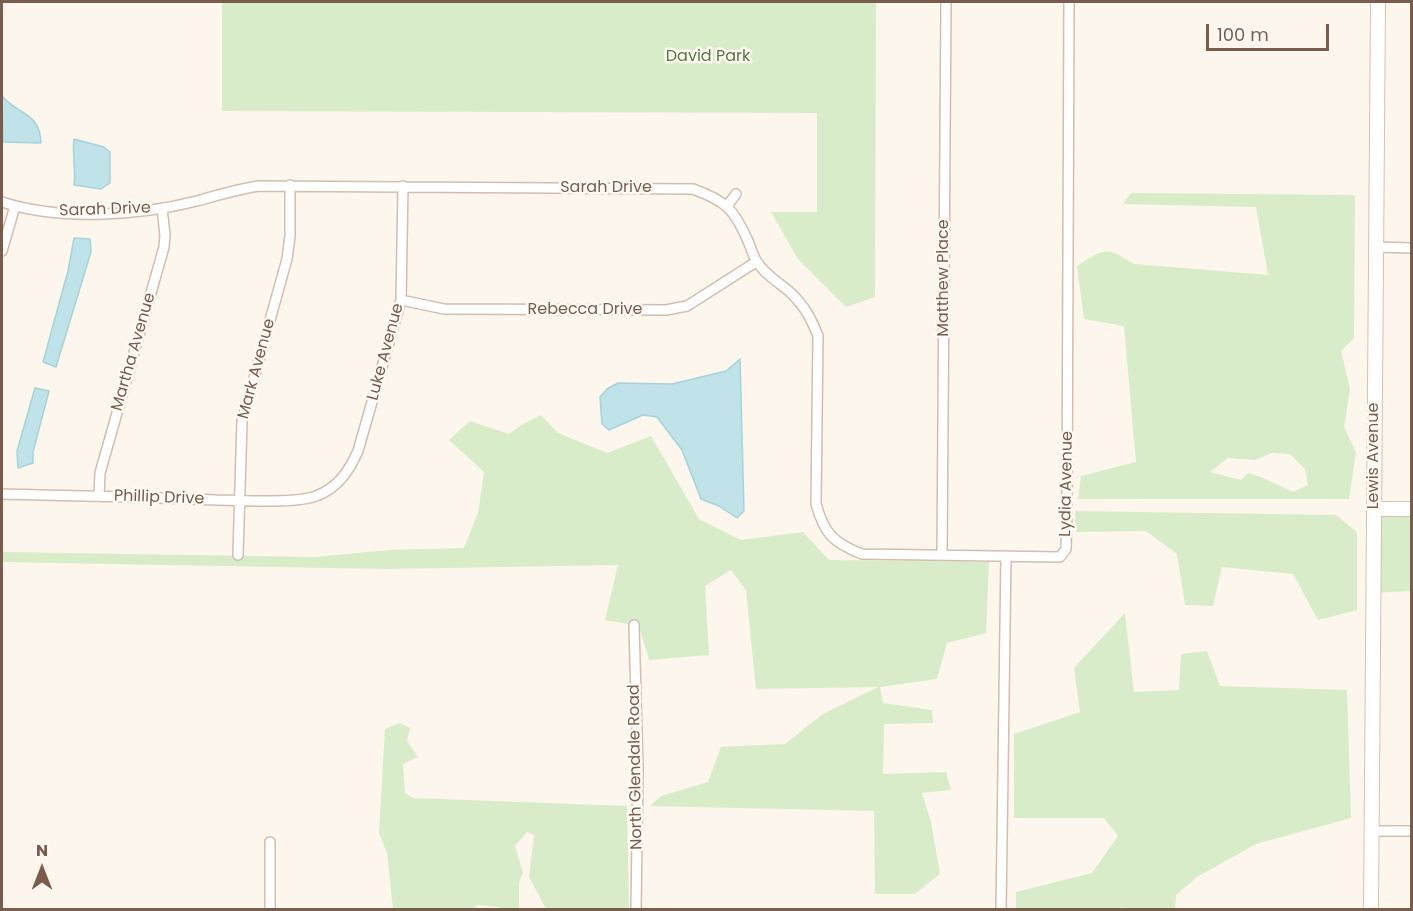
<!DOCTYPE html>
<style>
body{margin:0}
#map{position:relative;width:1413px;height:911px;overflow:hidden;background:#fdf6ec;font-family:Poppins,sans-serif}
canvas{display:block}
.frame{position:absolute;inset:0;border:3px solid #7a5c4d;pointer-events:none}
.north{position:absolute;left:12px;top:839px;width:60px;height:60px;-webkit-text-stroke:4px #fffaf3;paint-order:stroke;rotate:0deg;font-size:16px;font-weight:700;line-height:24px;text-align:center;color:#7a5c4d}
.north::after{content:'';display:block;margin:auto;width:21px;height:27px;background:#7a5c4d;clip-path:polygon(50% 0,100% 100%,50% 72%,0 100%)}
.scale{position:absolute;left:1206px;top:24px;width:123px;height:27px;box-sizing:border-box;border:3px solid #7a5c4d;border-top:0;padding-left:8px;font-size:18px;line-height:21px;white-space:nowrap;color:#7a5c4d;-webkit-text-stroke:4px #fffaf3;paint-order:stroke}
</style>
<div id="map">
<canvas width="1413" height="911"></canvas>
<div class="frame"></div>
<div class="north">N</div>
<div class="scale">100 m</div>
</div>
<script>
const ctx = document.querySelector('canvas').getContext('2d');
ctx.lineJoin = 'round';
function fillPath(path, color) { ctx.fillStyle = color; ctx.fill(path, 'evenodd'); }
function trace(path, color, width, dash) { ctx.strokeStyle = color; ctx.lineWidth = width; ctx.lineCap = dash ? 'butt' : 'round'; ctx.setLineDash(dash || []); ctx.stroke(path); }
function write(font, color, halo, rows, align = 'center') {
  ctx.font = font + ' Poppins,sans-serif'; ctx.lineWidth = 5; ctx.setLineDash([]); ctx.textBaseline = 'middle'; ctx.strokeStyle = halo; ctx.fillStyle = color; for (const [text, x, y, turn = 0] of rows) {
    ctx.save(); ctx.translate(x, y); ctx.rotate((+turn || 0) * Math.PI / 180); ctx.textAlign = isNaN(turn) ? turn : align; if (halo) ctx.strokeText(text, 0, 0); ctx.fillText(text, 0, 0); ctx.restore();
  }
}
fillPath(new Path2D(`
 M222,2H876L875,297L846,307L798,259L771,212H817V113L222,111Z
 M1131,193L1355,195L1354,338L1341,351L1350,389L1344,427L1356,452L1349,499H1078L1081,476L1136,462L1124,326L1084,319L1077,266C1105,248 1106,246 1134,264L1268,275L1256,207L1123,204ZM1272,453L1290,454L1305,469L1308,485L1293,492L1261,477L1248,473L1241,480L1210,472L1228,458L1255,460Z
 M541,415L558,433L607,453L651,436L699,519L741,540L803,532L829,560L989,562L986,633L947,643L937,679L880,687L883,703L932,710L933,723L884,724L883,774L946,772L951,790L922,793L931,822L940,874L915,894H875L874,811L650,806L661,796L708,782L721,747L785,744L823,714L878,687L756,689L746,590L731,570L705,586L709,655L649,660L639,626L605,620L618,565L385,569L2,562V552L315,557L388,550L464,548L478,513L484,472L449,440L470,421L509,434L521,425Z
 M1374,509H1411V591L1373,593Z
 M1075,511L1336,515L1357,532V610L1318,620L1293,574L1222,567L1213,606L1185,605L1177,554L1146,531L1076,532Z
 M1125,613L1134,692L1179,690L1181,654L1207,651L1220,686L1347,690L1351,818L1256,844L1197,877L1176,895L1175,909H1123V907L1113,910L1016,909V892L1092,873L1118,836L1104,818H1014V734L1080,712L1074,668Z
 M400,723L410,728L407,741L418,757L403,764L405,793L413,798L627,806L629,909H546L529,877L534,835L527,832L515,846L523,873L519,883V909H500L499,907L476,905L475,909H393L387,853L379,833L385,729Z`), '#d8ecc9');
const water = new Path2D(`
 M2,96C18,115 40,112 41,143L3,142Z
 M74,139L104,147L110,152V183L101,189L74,185C76,170 72,155 74,139Z
 M74,238L90,239L91,252L56,367L43,362L68,271Z
 M740,359L744,511L737,518L719,506L701,499L682,450L657,417L643,415L609,430L602,424L600,397L607,389L618,383L672,384L726,371Z
 M35,388L49,391L33,452V463L18,468L17,451Z`);
fillPath(water, '#bfe3e8');
trace(water, '#a5d3da', 1.5);
const street = new Path2D(`
 M2,202C61,221 137,216 197,201C218,195 238,189 259,186L693,189C726,201 734,209 748,241C751,248 753,256 757,262C766,276 780,283 791,293C805,307 811,318 818,336L816,504C824,533 833,543 862,554L1060,557L1066,549L1067,507L1069,2
 M727,206L736,194
 M1376,247L1412,248
 M2,251L15,206
 M401,300L444,309L666,310L687,306L756,262
 M2,494C73,496 145,497 216,500C240,500 296,504 316,496C338,488 349,471 358,451L401,300L403,186
 M99,496L100,473L164,247L165,235L162,208
 M238,555L242,421L287,259L290,236V185
 M942,555L946,2
 M634,625L638,769L636,910
 M1371,831H1412
 M270,910V842
 M1001,910L1006,556`);
const secondary = new Path2D(`
 M1374,509H1412
 M1371,910L1378,2`);
trace(street, '#d1beb0', 12);
trace(secondary, '#d6c0b0', 16);
trace(street, '#fff', 9);
trace(secondary, '#fff', 14);
write('16px', '#537a41', '#fffaf3', [
 ["David Park",708,57]
]);
write('16px', '#7a5c4d', '#fffaf3', [
 ["Sarah Drive",606,188],
 ["Sarah Drive",105,210,-2],
 ["Matthew Place",944,278,-90],
 ["Rebecca Drive",585,310],
 ["Martha Avenue",134,352,-74],
 ["Luke Avenue",386,352,-75],
 ["Mark Avenue",257,369,-75],
 ["Lewis Avenue",1374,456,-90],
 ["Lydia Avenue",1067,484,-89],
 ["Phillip Drive",159,498,2],
 ["North Glendale Road",636,767,-91]
]);
</script>
